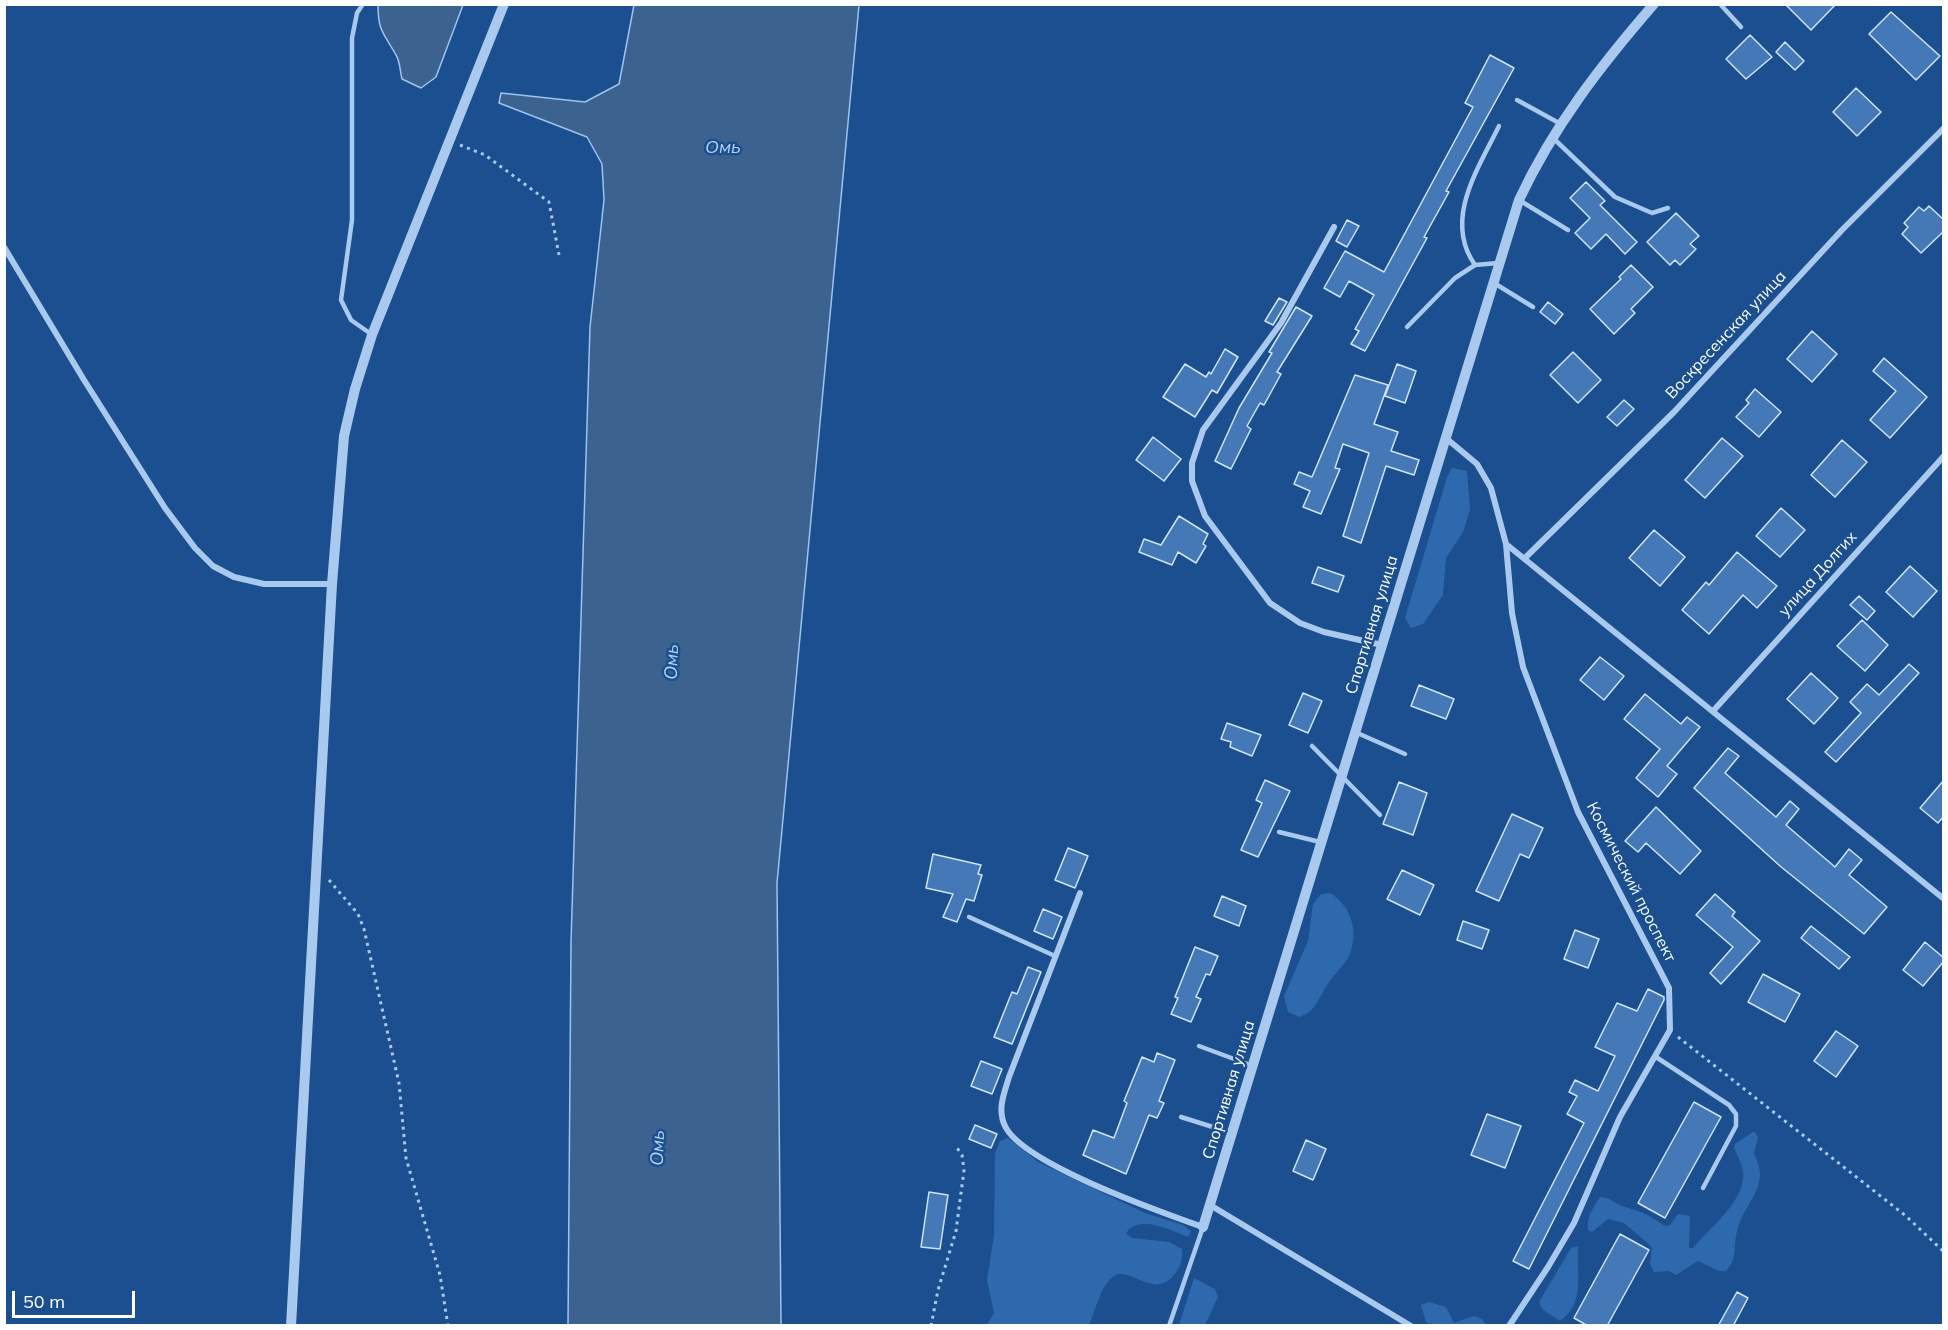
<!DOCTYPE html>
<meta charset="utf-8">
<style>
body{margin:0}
#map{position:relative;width:1948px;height:1330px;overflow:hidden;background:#1b4f8f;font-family:Mulish,sans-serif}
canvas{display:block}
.frame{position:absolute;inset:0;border:6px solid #fff;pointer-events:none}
.scale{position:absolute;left:12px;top:1291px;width:123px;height:27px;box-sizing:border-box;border:3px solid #fff;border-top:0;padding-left:8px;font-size:18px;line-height:21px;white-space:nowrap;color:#fff;-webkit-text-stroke:4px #1b4f8f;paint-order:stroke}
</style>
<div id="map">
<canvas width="1948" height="1330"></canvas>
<div class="frame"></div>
<div class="scale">50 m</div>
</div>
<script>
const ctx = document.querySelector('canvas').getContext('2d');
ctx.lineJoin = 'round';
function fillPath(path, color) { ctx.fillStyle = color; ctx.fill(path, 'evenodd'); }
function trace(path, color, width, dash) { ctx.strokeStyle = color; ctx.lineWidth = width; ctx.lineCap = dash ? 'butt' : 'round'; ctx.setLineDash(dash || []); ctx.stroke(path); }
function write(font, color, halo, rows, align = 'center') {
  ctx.font = font + ' Mulish,sans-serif'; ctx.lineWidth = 5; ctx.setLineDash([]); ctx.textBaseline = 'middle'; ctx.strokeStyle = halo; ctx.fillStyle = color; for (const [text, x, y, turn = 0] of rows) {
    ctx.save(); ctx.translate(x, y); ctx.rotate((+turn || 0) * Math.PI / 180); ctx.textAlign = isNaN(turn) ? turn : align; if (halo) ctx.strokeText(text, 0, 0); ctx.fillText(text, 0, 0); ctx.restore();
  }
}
fillPath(new Path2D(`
 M1452,468L1467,471L1470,510L1463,532L1446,558L1443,595L1423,624L1411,628L1405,618L1447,477Z
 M1330,893C1352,906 1360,934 1348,958C1343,967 1333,975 1328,984C1318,998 1317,1011 1299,1017L1288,1012L1284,996L1308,941L1313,904L1321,894Z
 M1754,1131L1758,1137L1754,1154C1772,1186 1744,1202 1737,1231C1733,1247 1738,1258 1726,1271H1719L1698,1261L1676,1275L1669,1271L1654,1272L1650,1264L1652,1247L1624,1223L1608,1219L1592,1232L1588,1230C1586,1217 1593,1208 1600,1197C1609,1197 1614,1203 1622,1206C1644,1213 1646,1213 1665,1226L1670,1225L1678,1214L1690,1216L1689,1248H1693C1709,1228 1747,1200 1743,1171C1742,1164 1737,1155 1734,1148L1735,1144Z
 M1008,1138L1038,1162L1145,1213L1183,1225L1191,1231L1188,1237C1170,1230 1140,1214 1126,1233L1132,1238L1169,1242L1182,1249C1183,1260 1180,1267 1174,1275C1154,1300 1130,1266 1114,1276C1101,1284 1095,1312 1089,1325L986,1326L994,1313L987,1280L994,1235L995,1153L1000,1141Z
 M1578,1246C1576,1273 1586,1303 1560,1321L1543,1310L1539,1302L1571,1248Z
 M1194,1278L1215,1289L1218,1297L1205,1325H1179Z
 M1429,1302L1446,1307L1454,1323L1474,1316L1482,1319L1486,1325H1431L1426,1322L1421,1305Z`), '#2e69ad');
const water = new Path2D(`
 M378,5H463L436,77L421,88L402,79C400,71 400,61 396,55C384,33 378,32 378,5Z
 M634,5H859L777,883L781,1325H568L571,942L590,327L604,200L602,164L587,137L499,103L501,93L585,102L619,84Z`);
fillPath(water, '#3c6290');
trace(water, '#9cc4f0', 1.5);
const building = new Path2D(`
 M1785,4H1836L1811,30Z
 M1891,12L1940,56L1916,80L1869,34Z
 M1750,35L1772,57L1746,79L1726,59Z
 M1785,42L1804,61L1795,70L1776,52Z
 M1490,55L1514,68L1446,191L1449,192L1424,237L1427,238L1365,351L1351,344L1359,331L1355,329L1374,295L1349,281L1340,297L1324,288L1345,251L1384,272L1473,107L1465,103Z
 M1856,88L1881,112L1857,136L1833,112Z
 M1586,182L1605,201L1600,205L1637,242L1625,254L1606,234L1591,249L1575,233L1590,218L1570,198Z
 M1929,206L1944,220V231L1921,253L1902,234L1908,227L1904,223L1919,207L1924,211Z
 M1676,213L1699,236L1690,244L1696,249L1680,265L1675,260L1670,265L1647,242Z
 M1347,220L1359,226L1347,247L1336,241Z
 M1631,265L1653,287L1631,309L1635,313L1614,334L1590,309L1621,279L1619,277Z
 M1279,298L1287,302L1273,325L1265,321Z
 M1548,302L1563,314L1555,324L1540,312Z
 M1296,307L1312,316L1277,372L1281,374L1264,405L1260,403L1247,426L1251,429L1231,469L1215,461L1239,408L1272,353L1269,352Z
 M1812,331L1837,354L1812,382L1787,359Z
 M1225,349L1238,357L1217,393L1212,390L1195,417L1163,397L1185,364L1206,377L1209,372L1211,374Z
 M1573,352L1601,380L1578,403L1550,375Z
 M1884,358L1927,397L1890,438L1870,420L1896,391L1873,371Z
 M1397,364L1416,371L1405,403L1385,396Z
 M1355,375L1388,385L1374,424L1398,432L1391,451L1419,460L1414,475L1386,466L1361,543L1343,536L1369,453L1343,444L1335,468L1340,469L1321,514L1303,507L1310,491L1294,484L1299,472L1312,477Z
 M1755,389L1781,412L1759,437L1736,417L1749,403L1746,400Z
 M1624,400L1634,409L1617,426L1607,417Z
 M1153,437L1181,459L1164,481L1136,460Z
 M1722,438L1743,456L1705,498L1685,480Z
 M1842,440L1867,462L1835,497L1811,475Z
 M1781,508L1805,530L1780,557L1756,536Z
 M1179,516L1208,534L1203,544L1206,546L1196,563L1178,552L1172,565L1139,552L1144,539L1161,545Z
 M1654,530L1685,557L1660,586L1629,558Z
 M1737,552L1777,586L1757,608L1743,595L1709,634L1682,610L1706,582L1709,585Z
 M1910,566L1937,591L1913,617L1886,592Z
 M1318,567L1344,576L1338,592L1312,583Z
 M1859,596L1875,611L1867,620L1850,605Z
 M1862,620L1888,645L1865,671L1837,646Z
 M1600,657L1624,676L1604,700L1580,680Z
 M1909,664L1919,673L1836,762L1825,752L1861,713L1850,702L1867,684L1879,695Z
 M1811,673L1838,698L1814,724L1787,699Z
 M1419,685L1454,699L1446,719L1411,706Z
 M1303,693L1322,701L1308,733L1289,725Z
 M1645,694L1681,724L1687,717L1700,727L1667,766L1677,774L1658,797L1636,778L1660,749L1624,719Z
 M1227,723L1261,735L1252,756L1230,747L1231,742L1221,739Z
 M1728,748L1739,756L1725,773L1776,817L1790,801L1799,809L1786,825L1835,867L1849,849L1862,860L1849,875L1887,907L1864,934L1780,866L1694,788Z
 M1265,780L1290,791L1258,857L1241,850L1262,803L1256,800Z
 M1944,780V816L1938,823L1920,808Z
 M1399,782L1427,793L1413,835L1383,824Z
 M1656,807L1701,851L1680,874L1646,843L1638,852L1625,841Z
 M1512,814L1543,828L1529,858L1520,854L1499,901L1476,891Z
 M1068,848L1088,856L1075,888L1055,880Z
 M933,854L981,865L978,874L982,875L974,901L966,899L957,922L943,917L953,894L926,888Z
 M1402,870L1434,885L1420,915L1387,899Z
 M1715,894L1735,912L1732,916L1760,941L1721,984L1710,973L1733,947L1696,915Z
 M1222,896L1246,906L1239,926L1214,916Z
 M1043,909L1062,917L1053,939L1034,931Z
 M1463,921L1489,930L1482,949L1457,940Z
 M1811,926L1850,957L1839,969L1801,938Z
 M1575,930L1599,939L1588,968L1564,959Z
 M1925,942L1944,958V961L1923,986L1903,970Z
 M1195,947L1218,956L1210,975L1206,974L1196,997L1201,999L1191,1022L1171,1014L1178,998L1175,997Z
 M1028,967L1041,972L1012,1044L994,1037L1012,992L1017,994Z
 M1763,974L1800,994L1785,1022L1748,1002Z
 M1648,989L1664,997V1000L1529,1269L1513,1261L1584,1123L1567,1114L1577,1096L1569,1092L1575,1080L1598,1091L1615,1056L1595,1047L1617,1003L1637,1011Z
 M1836,1031L1858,1046L1836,1077L1814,1061Z
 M1157,1053L1175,1060L1159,1101L1164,1103L1157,1118L1149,1115L1126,1174L1083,1155L1093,1130L1114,1138L1127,1103L1124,1101L1142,1057L1154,1062Z
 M981,1061L1002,1069L992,1094L971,1086Z
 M1694,1102L1721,1117L1665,1218L1638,1203Z
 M1487,1114L1521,1126L1505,1168L1471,1155Z
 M975,1125L997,1134L991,1148L969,1139Z
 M1306,1140L1326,1149L1313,1180L1293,1171Z
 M929,1192L948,1195L940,1249L921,1247Z
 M1620,1234L1649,1250L1607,1326H1588L1574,1318Z
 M1737,1292L1748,1298L1733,1326H1718Z`);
fillPath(building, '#4478b7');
trace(building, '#cfe3fa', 1.5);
trace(new Path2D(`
 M460,145L485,155L549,202L559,255
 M329,880L358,914L364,929L399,1083L406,1158L440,1275L448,1326
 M1678,1037L1906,1216L1944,1252
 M931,1326L938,1290L956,1231L964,1170L962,1155L955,1145`), '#a9c9ee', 3, [3, 4.5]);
trace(new Path2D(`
 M363,4L357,13L352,38V220L341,300L351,320L371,334
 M1720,4L1741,27
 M1517,100L1559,123
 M1552,137L1615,197L1652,213L1668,208
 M1519,200L1568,230
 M1475,265C1443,220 1478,169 1499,126
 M1494,283L1533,307
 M1407,327L1455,278L1475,265L1498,263
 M1355,732L1405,754
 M1312,746L1380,815
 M1279,832L1320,842
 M969,917L1055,956
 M1199,1046L1253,1066
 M1656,1057L1729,1105L1736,1114V1126L1703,1188
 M1181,1117L1232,1133
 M1169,1326L1203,1227`), '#a9c9ee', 4.5);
trace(new Path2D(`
 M1334,227L1281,323L1203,430L1192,463V481L1205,516L1270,603L1300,623L1324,632L1382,645
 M4,247L84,380L165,508L195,548L213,566L234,577L264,584H332
 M1447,439L1477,464L1491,488L1506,544L1512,613L1523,667L1578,812L1669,988L1670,1030L1620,1117L1574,1223L1548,1267L1509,1326
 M1506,544L1944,899
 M1526,557L1674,412L1842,230L1944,128
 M1714,710L1944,456
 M1080,893L1009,1077C1004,1094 997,1109 1005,1126C1023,1164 1161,1212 1203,1227
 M1210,1205L1411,1326`), '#a9c9ee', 6);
trace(new Path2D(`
 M1203,1227L1519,200C1553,127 1601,65 1654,4
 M291,1326L332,584L344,436L355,389L372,335L504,4`), '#a9c9ee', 10);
write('16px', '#fff', '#1b4f8f', [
 ["Воскресенская улица",1726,335,-47],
 ["улица Долгих",1818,574,-48],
 ["Спортивная улица",1372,625,-73],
 ["Космический проспект",1631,882,63],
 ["Спортивная улица",1229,1090,-73]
]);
write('italic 18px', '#b5d3f5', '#1b4f8f', [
 ["Омь",723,148],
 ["Омь",672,662,-88],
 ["Омь",658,1148,-88]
]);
</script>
